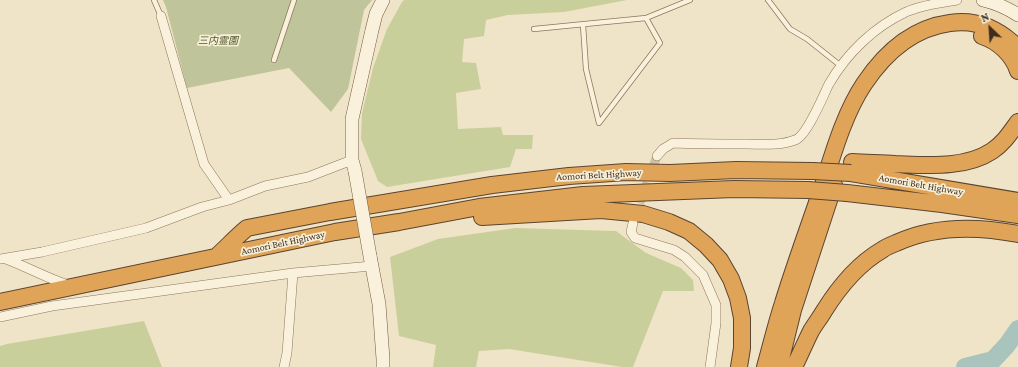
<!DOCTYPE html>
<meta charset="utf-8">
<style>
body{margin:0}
#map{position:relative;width:1018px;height:367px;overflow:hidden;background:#f0e4c8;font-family:"Crimson Pro",serif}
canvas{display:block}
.north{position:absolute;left:970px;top:8px;width:40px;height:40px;-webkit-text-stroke:3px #f7eed8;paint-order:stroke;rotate:335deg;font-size:11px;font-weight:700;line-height:16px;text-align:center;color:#3d2e20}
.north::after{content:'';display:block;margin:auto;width:14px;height:18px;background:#3d2e20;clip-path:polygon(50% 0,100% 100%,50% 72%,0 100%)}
</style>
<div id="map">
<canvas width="1018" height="367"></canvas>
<div class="north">N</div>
</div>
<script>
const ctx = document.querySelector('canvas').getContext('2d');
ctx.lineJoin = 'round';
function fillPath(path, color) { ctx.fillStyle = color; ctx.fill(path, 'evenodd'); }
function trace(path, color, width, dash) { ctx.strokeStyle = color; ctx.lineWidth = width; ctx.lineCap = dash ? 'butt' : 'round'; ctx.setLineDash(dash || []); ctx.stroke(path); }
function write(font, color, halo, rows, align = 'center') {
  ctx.font = font + ' "Crimson Pro","Noto Sans JP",serif'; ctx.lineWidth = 3.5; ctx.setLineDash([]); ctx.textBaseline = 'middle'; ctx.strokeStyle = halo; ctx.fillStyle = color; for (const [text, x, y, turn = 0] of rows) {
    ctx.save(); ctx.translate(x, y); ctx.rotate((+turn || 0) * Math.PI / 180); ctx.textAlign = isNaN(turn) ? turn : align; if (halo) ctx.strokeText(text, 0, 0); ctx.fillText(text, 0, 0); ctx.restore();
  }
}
fillPath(new Path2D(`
 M404,0H627L564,12L508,15L486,20L484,36L464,39L462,62L476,63L481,89L456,93L458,129L501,127L503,135H533L532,149H516L510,167L387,187L378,181L361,139L362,113L373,68L387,29L402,2Z
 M515,228L616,231L646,253L681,268L693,280L694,291H663L633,367H622L509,349L479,351L476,367H433L436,345L399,336L390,257L438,239Z
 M144,321L162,367H0V346L7,344Z`), '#c9cf9b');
fillPath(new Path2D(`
 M163,0H372L364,10L348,89L331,112L289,68L187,88L166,7Z`), '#bfc49a');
trace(new Path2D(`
 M965,367L993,360L1007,345L1018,329`), '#a9c4bc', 18);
trace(new Path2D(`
 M635,216L657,156`), '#ccc0a6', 9, [9, 4.5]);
const lane = new Path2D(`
 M154,0L161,16
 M768,0L790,29L807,39L841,66
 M583,25L586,69L599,123L660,43L646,18
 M534,29L646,18L690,0
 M274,60L294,0`);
const street = new Path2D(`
 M161,16L204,164L229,200
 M657,156L663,149L673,143C697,144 722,144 746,144C762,144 780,146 795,140C807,136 823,96 829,84C847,53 874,27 906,12C922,5 940,3 957,0
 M633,223L631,232L635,238L674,250L685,257L703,275L716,305V323L710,367
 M0,259L42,252L146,228L202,207L229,200L265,186L308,177L352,160
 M6,259C27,267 47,278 68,285
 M0,317L52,306L293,273L372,266
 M284,367L287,353L293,273`);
const secondary = new Path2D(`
 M983,0C996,3 1007,8 1018,15
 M355,171L352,160V119L372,30L376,14L383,0
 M370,256L379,304L383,359V367`);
const highway = new Path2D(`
 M982,36C998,41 1013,55 1018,71
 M852,162C867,163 881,163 895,164C926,165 965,169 992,151C1004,143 1010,133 1018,122
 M851,173L1018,201
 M847,193L942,204L1018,215
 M482,217L601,210L643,214L669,222L689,231L706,245L720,260L731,279L738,298L742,318V348L739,367
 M217,256C227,247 236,237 247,228L330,212L492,185L569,176L626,172L670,173L736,170L813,171
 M0,302L335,232L399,222L479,207L583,195L734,189L808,190
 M765,367C771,346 776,324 783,303C795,264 809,226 822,188C833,154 844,114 864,84C884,54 912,28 950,23C976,19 999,29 1018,48
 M779,367L793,310L834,185
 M794,367C800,355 805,343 811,331C815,324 820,318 824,311C839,287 858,264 882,250C886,247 891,245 896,243C935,225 977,226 1018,234`);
trace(lane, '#8d765c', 6);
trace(street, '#8d765c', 10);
trace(secondary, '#6f573f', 14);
trace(highway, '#5b4430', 18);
trace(lane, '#faf1dc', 4.5);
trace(street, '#faf1dc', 9);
trace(secondary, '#faf1dc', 13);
trace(highway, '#e0a458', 16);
const secondaryBridge = new Path2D(`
 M355,171L370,256`);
const highwayBridge = new Path2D(`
 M813,171L851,173
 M808,190L847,193`);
trace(secondaryBridge, '#6f573f', 14, []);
trace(highwayBridge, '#5b4430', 18, []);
trace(secondaryBridge, '#faf1dc', 13);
trace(highwayBridge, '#e0a458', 16);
write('italic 10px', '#4d5a26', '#f7eed8', [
 ["三内霊園",218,41]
]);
write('10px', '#3d2e20', '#f7eed8', [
 ["Aomori Belt Highway",599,175,-3],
 ["Aomori Belt Highway",921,185,10],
 ["Aomori Belt Highway",283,243,-12]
]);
</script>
